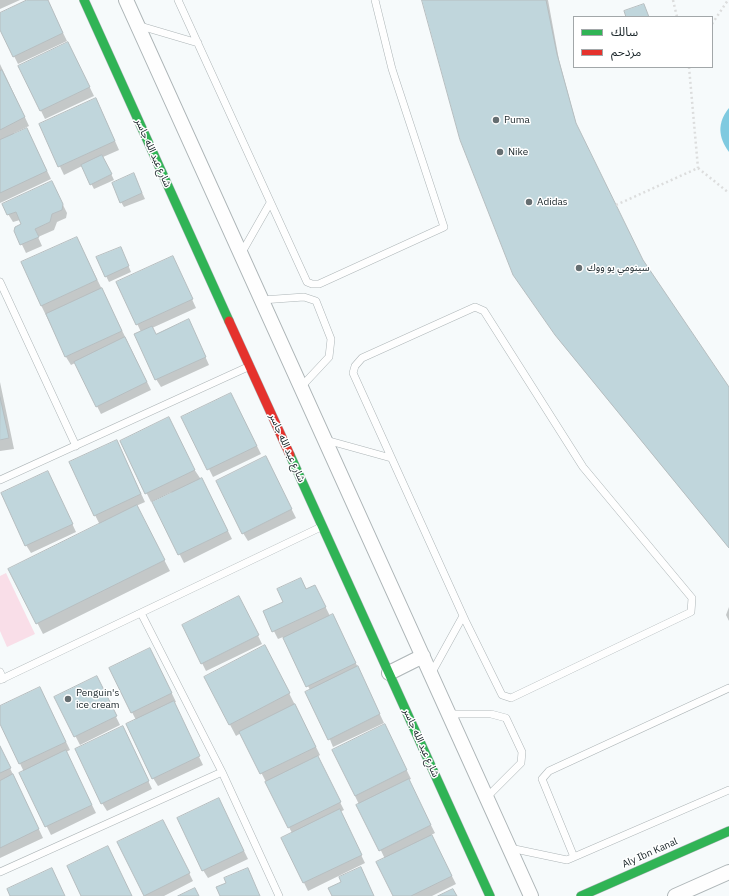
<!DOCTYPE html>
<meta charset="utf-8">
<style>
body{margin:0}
#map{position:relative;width:729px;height:896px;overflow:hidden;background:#f6fafb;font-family:"IBM Plex Sans","Noto Sans Arabic",sans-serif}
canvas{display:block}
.legend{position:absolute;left:573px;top:16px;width:140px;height:52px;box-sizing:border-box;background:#fff;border:1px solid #a2a7a9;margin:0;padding:5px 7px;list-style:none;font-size:12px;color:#172327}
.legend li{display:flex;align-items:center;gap:8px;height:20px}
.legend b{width:20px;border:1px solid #a2a7a9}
</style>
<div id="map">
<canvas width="729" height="896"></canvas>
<ul class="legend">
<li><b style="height:5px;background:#30b455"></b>سالك</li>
<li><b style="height:5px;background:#e5322d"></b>مزدحم</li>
</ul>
</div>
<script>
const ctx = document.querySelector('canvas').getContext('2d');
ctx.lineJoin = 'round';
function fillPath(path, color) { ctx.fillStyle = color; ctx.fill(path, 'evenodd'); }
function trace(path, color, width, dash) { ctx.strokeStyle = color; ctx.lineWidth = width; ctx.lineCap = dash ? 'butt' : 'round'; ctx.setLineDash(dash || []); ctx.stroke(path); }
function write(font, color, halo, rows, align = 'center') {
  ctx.font = font + ' "IBM Plex Sans","Noto Sans Arabic",sans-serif'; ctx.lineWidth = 3; ctx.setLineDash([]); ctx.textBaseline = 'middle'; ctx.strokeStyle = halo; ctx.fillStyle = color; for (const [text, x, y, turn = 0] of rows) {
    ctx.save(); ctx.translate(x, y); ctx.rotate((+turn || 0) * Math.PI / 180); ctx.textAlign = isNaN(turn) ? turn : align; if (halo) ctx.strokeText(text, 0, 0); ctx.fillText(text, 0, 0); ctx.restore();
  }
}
fillPath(new Path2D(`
 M6,573L35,634L7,647L0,631V576Z`), '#f9dee8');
fillPath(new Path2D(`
 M729,108V152C718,137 717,123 729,108Z`), '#7fcae0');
fillPath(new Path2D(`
 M0,0H20L0,9Z
 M29,0H47L67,41L18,64L0,28V14Z
 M423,0H548L559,60L578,130L644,263L729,389V548L559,340L518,281Z
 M72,51L94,96L45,119L19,66Z
 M0,64L29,126L14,133L15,135L27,129L51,179L0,203Z
 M100,107L119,150L103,157L114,180L94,189L82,166L64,175L40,125Z
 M134,175L145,199L124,207L121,202Z
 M52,183L67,213L66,218L57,222L54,230L38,237L42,246L26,253L15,230L23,225L20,220L13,222L8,214Z
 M77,238L151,390L101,414L75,363L71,365L66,357L41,305Z
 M123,253L131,272L109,282L106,276Z
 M177,266L196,308L152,328L156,335L193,329L209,365L161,387L156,379L141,332L118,283Z
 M0,382L14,449L0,451Z
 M235,402L261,454L213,477L183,417Z
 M169,418L192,466L206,487L232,539L184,563L154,503L172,493L171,492L151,502L121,442Z
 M121,450L145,502L136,506L170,571L43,634L10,570L100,525L95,515Z
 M270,466L296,518L248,541L243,533Z
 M52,480L76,532L31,553L26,545Z
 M301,579L307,590L319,594L330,616L337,623L384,723L333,747L310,690L283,637L278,639L264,612L284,602Z
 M244,606L262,644L206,671L202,663Z
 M729,607V621L726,615Z
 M271,657L320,755L317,757L344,810L340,812L365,863L308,891L282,838L292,833L241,733L236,736L205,678Z
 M155,658L176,702L173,703L203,765L158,786L153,778L136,720L110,669Z
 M101,686L120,725L80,745L56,698Z
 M40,688L70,750L66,752L96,813L51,835L20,773L24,772L0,722V707Z
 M389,734L411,779L408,780L435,833L431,835L456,884L432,896H394L385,859L355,796Z
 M127,736L152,789L107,811L102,803Z
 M0,747L43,838L0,858Z
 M223,808L248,859L208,878L203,870Z
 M167,829L193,881L164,896H145L119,843Z`), '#0003');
const building = new Path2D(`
 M27,0H48L63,33L13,57L0,30V13Z
 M422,0H546L557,54L576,123L643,260L729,387V548L555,335L513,275L460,140Z
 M644,4L649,17H626L624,11Z
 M68,42L90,87L40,111L18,66Z
 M2,70L25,117L0,130V71Z
 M96,98L115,141L58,167L39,124Z
 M27,128L47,171L0,193V140Z
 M102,155L112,174L90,185L81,165Z
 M134,173L142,193L120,203L112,183Z
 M52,181L63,204L62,210L52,214L50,222L35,229L39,237L20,245L14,231L15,227L21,224L16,212L7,215L2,204Z
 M77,237L97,280L41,306L21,262Z
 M121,247L129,266L105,277L96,257Z
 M173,256L193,299L136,325L116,282Z
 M102,288L122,331L65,357L46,314Z
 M189,319L206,357L155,380L134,334L152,326L156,334Z
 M125,337L147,382L96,407L74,362Z
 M231,393L257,446L207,470L181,417Z
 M0,397L9,438L0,440Z
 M169,417L195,470L145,494L120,441Z
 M117,440L141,494L94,516L69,462Z
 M266,456L292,509L242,534L216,481Z
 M48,471L73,524L25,546L1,493Z
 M202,478L228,531L178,555L152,502Z
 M137,505L165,560L36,624L8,569Z
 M301,578L306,589L315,585L326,607L272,632L263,611L283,602L277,589Z
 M239,596L259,635L201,664L182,625Z
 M333,614L356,663L306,687L283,638Z
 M265,645L290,693L229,725L204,677Z
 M150,648L172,693L131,713L109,668Z
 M358,666L380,714L328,740L305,692Z
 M97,676L117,716L74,737L54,697Z
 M40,687L66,742L19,764L0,724V706Z
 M174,701L200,756L152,779L126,724Z
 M295,704L316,747L260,774L239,732Z
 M385,724L407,770L355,796L332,750Z
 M123,726L149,781L101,804L75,749Z
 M0,746L11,768L0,773Z
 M66,750L92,805L45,827L19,773Z
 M318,756L341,802L288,828L265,782Z
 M13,774L39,829L0,848V781Z
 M409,779L431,825L379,851L356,805Z
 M219,798L244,851L202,871L177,818Z
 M340,809L362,855L303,883L281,838Z
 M163,820L190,873L144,896L117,842Z
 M432,835L452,876L411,896H393L376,862Z
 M108,846L132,896H81L67,866Z
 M361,867L374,896H332L328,888L341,882L339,877Z
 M52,868L65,896H10L7,889Z
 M248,868L260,896H220L216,887L226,883L224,878Z
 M195,888L199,896H178Z
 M453,889L457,896H438Z`);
fillPath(building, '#c0d6dc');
trace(building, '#b6bec0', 1);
const lane = new Path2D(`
 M178,0L307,282L312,284H319L444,227L392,69L375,0
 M137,25L198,43
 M241,254L270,203
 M0,282L76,446
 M262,300L304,297L316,301L331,339L329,357L301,387
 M475,307L484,311L583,467L692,598L691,612L511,698L502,695L465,620L353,373L355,366L362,358Z
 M326,440L391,458
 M0,480L250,366
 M141,613L222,772L279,896
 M0,672L3,679
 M431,674L463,616
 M0,680L321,527
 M449,714H491L506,718L522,752L521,763L487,797
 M510,848L567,860L574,857L542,779L549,771L729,688
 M574,857L729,790
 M0,872L222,772`);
const street = new Path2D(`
 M126,0L531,896
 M389,673L423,656
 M675,896L729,872`);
const fast = new Path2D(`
 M84,0L229,321
 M290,455L490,896
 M581,896L729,831`);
const jam = new Path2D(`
 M229,321L290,455`);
trace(lane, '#adb5b7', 8);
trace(street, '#adb5b7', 16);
trace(fast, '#adb5b7', 10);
trace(jam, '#adb5b7', 10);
trace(new Path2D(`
 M673,0L677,17
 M712,24L728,0
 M689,67L698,168
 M616,205L698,168L729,193`), '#dcdddd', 2.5, [2, 3]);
trace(lane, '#fefefe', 7);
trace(street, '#fefefe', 14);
trace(fast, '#30b455', 9);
trace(jam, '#e5322d', 9);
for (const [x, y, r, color] of [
 [496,120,4,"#656e71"],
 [500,152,4,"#656e71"],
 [529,202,4,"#656e71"],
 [579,268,4,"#656e71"],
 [68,699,4,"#656e71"]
]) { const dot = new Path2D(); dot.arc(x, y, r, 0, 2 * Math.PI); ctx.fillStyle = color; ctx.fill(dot); trace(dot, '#fff', 1.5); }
write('10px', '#172327', '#fff', [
 ["Puma",504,120],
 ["Nike",508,152],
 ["Adidas",537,202],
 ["سينومي يو ووك",587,268],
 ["Penguin's",76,693],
 ["ice cream",76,705]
], 'left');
write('10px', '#172327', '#fff', [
 ["شارع عبد الله جاسر",153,153,66],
 ["شارع عبد الله جاسر",287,448,66],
 ["شارع عبد الله جاسر",421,743,66],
 ["Aly Ibn Kanal",650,853,-24]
]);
</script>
